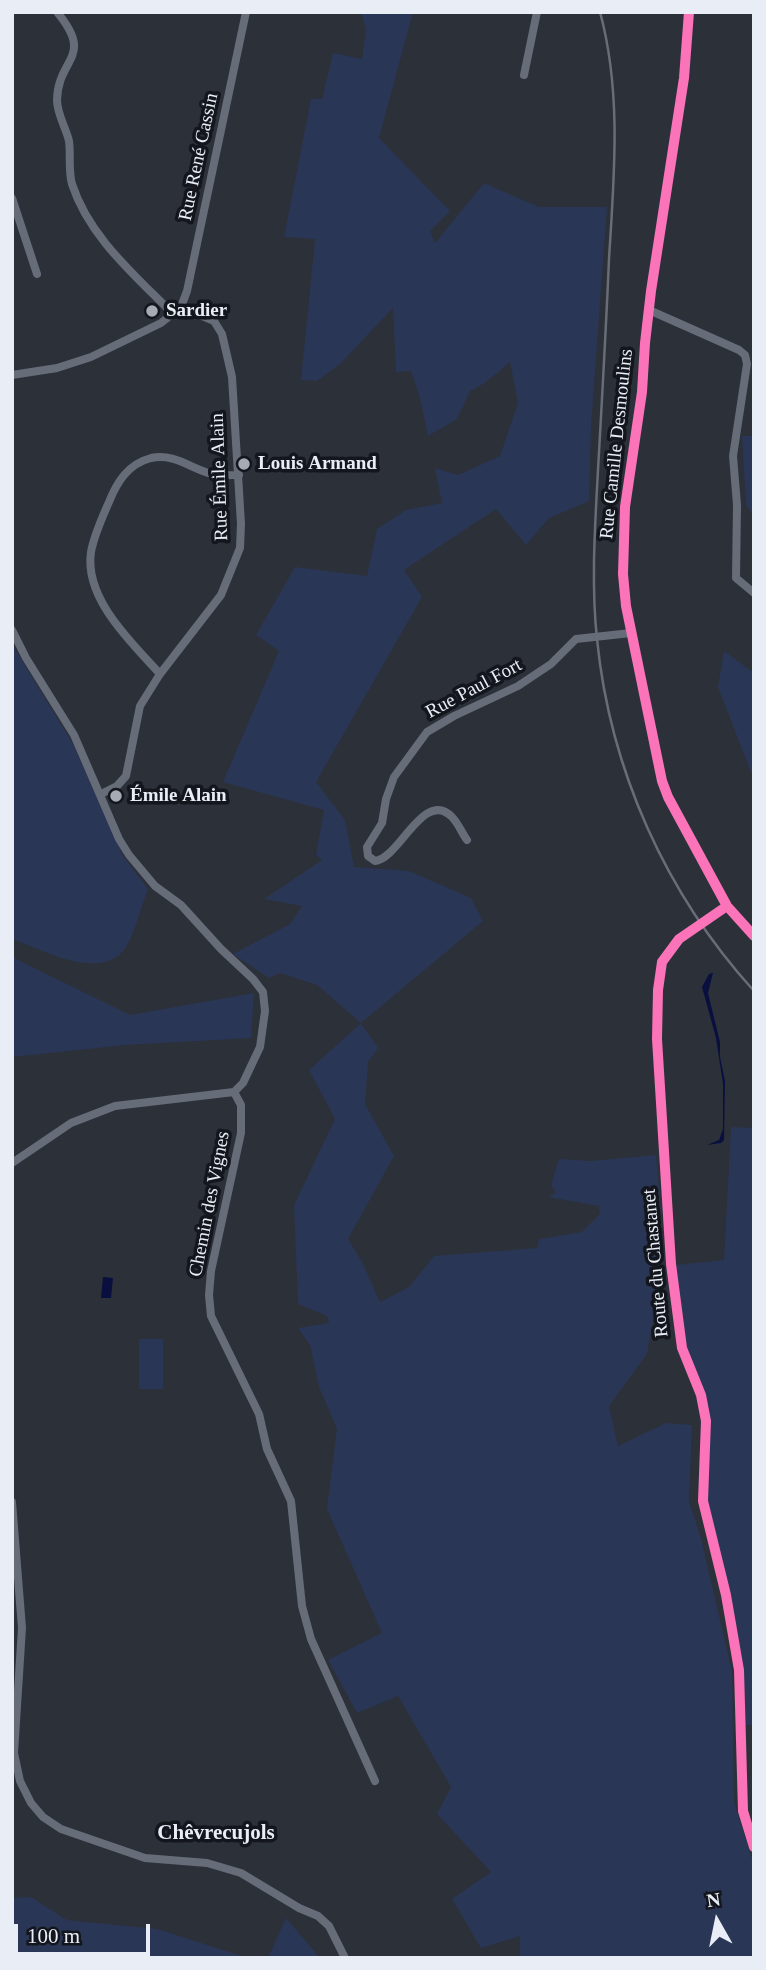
<!DOCTYPE html>
<meta charset="utf-8">
<style>
body{margin:0}
#map{position:relative;width:766px;height:1970px;overflow:hidden;background:#2c3038;font-family:Georgia,serif}
canvas{display:block}
.frame{position:absolute;inset:0;border:14px solid #e8edf6;pointer-events:none}
.north{position:absolute;left:682px;top:1886px;width:70px;height:70px;-webkit-text-stroke:5px #13161d;paint-order:stroke;rotate:351deg;font-size:19px;font-weight:700;line-height:28px;text-align:center;color:#e8edf6}
.north::after{content:'';display:block;margin:auto;width:24px;height:32px;background:#e8edf6;clip-path:polygon(50% 0,100% 100%,50% 72%,0 100%)}
.scale{position:absolute;left:14px;top:1924px;width:136px;height:32px;box-sizing:border-box;border:4px solid #e8edf6;border-top:0;padding-left:9px;font-size:21px;line-height:24px;white-space:nowrap;color:#e8edf6;-webkit-text-stroke:5px #13161d;paint-order:stroke}
</style>
<div id="map">
<canvas width="766" height="1970"></canvas>
<div class="frame"></div>
<div class="north">N</div>
<div class="scale">100 m</div>
</div>
<script>
const ctx = document.querySelector('canvas').getContext('2d');
ctx.lineJoin = 'round';
function fillPath(path, color) { ctx.fillStyle = color; ctx.fill(path, 'evenodd'); }
function trace(path, color, width, dash) { ctx.strokeStyle = color; ctx.lineWidth = width; ctx.lineCap = dash ? 'butt' : 'round'; ctx.setLineDash(dash || []); ctx.stroke(path); }
function write(font, color, halo, rows, align = 'center') {
  ctx.font = font + ' Georgia,serif'; ctx.lineWidth = 7; ctx.setLineDash([]); ctx.textBaseline = 'middle'; ctx.strokeStyle = halo; ctx.fillStyle = color; for (const [text, x, y, turn = 0] of rows) {
    ctx.save(); ctx.translate(x, y); ctx.rotate((+turn || 0) * Math.PI / 180); ctx.textAlign = isNaN(turn) ? turn : align; if (halo) ctx.strokeText(text, 0, 0); ctx.fillText(text, 0, 0); ctx.restore();
  }
}
fillPath(new Path2D(`
 M361,12H413L379,138L450,211L430,231L435,243L484,183L539,207H607L591,426L589,501L549,518L526,545L496,509L404,570L422,597L316,782L345,820L354,867L409,871L471,898L483,921L361,1023L378,1048L368,1062L365,1104L394,1156L348,1239L362,1262L380,1302L409,1287L434,1256L537,1248L539,1239L582,1232L600,1214L599,1206L548,1197L556,1193L551,1185L559,1159L591,1161L656,1155L661,1210L653,1212L658,1292L647,1354L609,1406L618,1446L666,1423L692,1425L689,1501L701,1538L732,1671L734,1802L754,1865V1958H520V1936L481,1948L452,1899L491,1872L437,1814L451,1787L398,1696L357,1713L328,1660L382,1633L327,1509L337,1429L319,1387L310,1345L298,1328L329,1323L327,1316L298,1304L294,1205L335,1119L309,1070L361,1023L317,985L280,973L269,978L233,954L290,924L302,906L264,899L322,860L316,855L324,810L223,782L279,651L256,635L295,567L367,576L377,529L406,510L442,503L435,468L458,475L500,456L518,403L510,362L485,383L470,391L457,419L428,436L420,398L411,371L396,372L393,308L339,365L317,381L301,380L315,239L284,237L311,99H322L333,53L362,59L366,29Z
 M742,436H754V516L746,505Z
 M12,644L73,744L123,856L148,889C142,904 133,939 124,950C98,981 43,950 12,939Z
 M724,651L754,673V780L718,687Z
 M12,957L130,1015L254,993L251,1038L125,1045L12,1057Z
 M731,1127L754,1128V1725H744L743,1671L729,1595L708,1514L706,1493L709,1409L685,1341L676,1265L724,1260Z
 M139,1339H163V1389H139Z
 M31,1897L67,1920L157,1929L248,1958H12V1898Z
 M286,1918L320,1958H268Z`), '#2a3655');
fillPath(new Path2D(`
 M713,973L708,993L720,1042V1057L725,1081L724,1140L721,1143L707,1145L719,1140L723,1129V1084L716,1038L702,987L709,974Z
 M103,1277L113,1278L111,1298H101Z`), '#091040');
trace(new Path2D(`
 M57,12C95,58 58,57 57,100C57,114 66,128 69,141C71,155 68,170 72,184C89,237 135,275 173,314
 M689,12L684,78L651,291L645,343L642,392L625,507L623,574L626,606L662,781L668,797L727,906L754,936
 M524,75L537,12
 M12,198L37,274
 M649,310L739,350L745,355L747,364L733,456L737,505L736,578L754,593
 M12,375L57,368L91,357L161,323L181,307L187,291L246,12
 M12,630L26,658L74,735L119,839L129,855L155,886L181,905L221,949L253,979L263,992L265,1011L260,1047L243,1083L234,1092
 M160,674C132,643 84,599 91,552C94,535 102,518 109,502C117,482 128,464 151,458C175,453 191,469 212,474C221,476 230,475 239,475
 M101,794L117,786L126,776L140,706L160,674L221,595L240,548L241,524L232,377L222,334L214,321L181,307
 M467,840C462,833 458,823 452,817C424,788 399,859 375,861L368,856L367,847L382,823L386,799L394,777L427,732L454,716L518,686L551,664L576,639L631,633
 M727,906L679,939L662,962L658,990L657,1039L671,1264L682,1348L701,1395L706,1421L703,1501L726,1595L739,1670L743,1811L754,1847
 M234,1092L241,1105V1133L211,1271L209,1295L211,1316L259,1414L267,1449L291,1501L302,1606L311,1639L375,1781
 M12,1163L71,1123L115,1106L234,1092
 M12,1502L22,1628L14,1753L20,1781L31,1803L43,1817L61,1829L145,1858L207,1863L241,1873L299,1908L318,1916L329,1926L345,1958`), '#676c79', 8);
trace(new Path2D(`
 M600,12C622,93 614,177 609,259C606,330 602,400 598,470C595,526 591,584 597,639C610,770 666,894 754,991`), '#686d78', 2.5);
trace(new Path2D(`
 M689,12L684,78L651,291L645,343L642,392L625,507L623,574L626,606L662,781L668,797L727,906L754,936
 M727,906L679,939L662,962L658,990L657,1039L671,1264L682,1348L701,1395L706,1421L703,1501L726,1595L739,1670L743,1811L754,1847`), '#fb73b8', 10);
for (const [x, y, r, color] of [
 [152,311,7,"#a6abb4"],
 [244,464,7,"#a6abb4"],
 [116,796,7,"#a6abb4"]
]) { const dot = new Path2D(); dot.arc(x, y, r, 0, 2 * Math.PI); ctx.fillStyle = color; ctx.fill(dot); trace(dot, '#13161d', 2.5); }
write('19px', '#e8edf6', '#13161d', [
 ["Rue René Cassin",199,157,-78],
 ["Rue Camille Desmoulins",617,444,-84],
 ["Rue Émile Alain",220,477,-92],
 ["Rue Paul Fort",474,689,-28],
 ["Chemin des Vignes",210,1204,-79],
 ["Route du Chastanet",656,1263,-95]
]);
write('bold 19px', '#e8edf6', '#13161d', [
 ["Sardier",166,311],
 ["Louis Armand",258,464],
 ["Émile Alain",130,796]
], 'left');
write('bold 21px', '#e8edf6', '#13161d', [
 ["Chêvrecujols",216,1834]
]);
</script>
